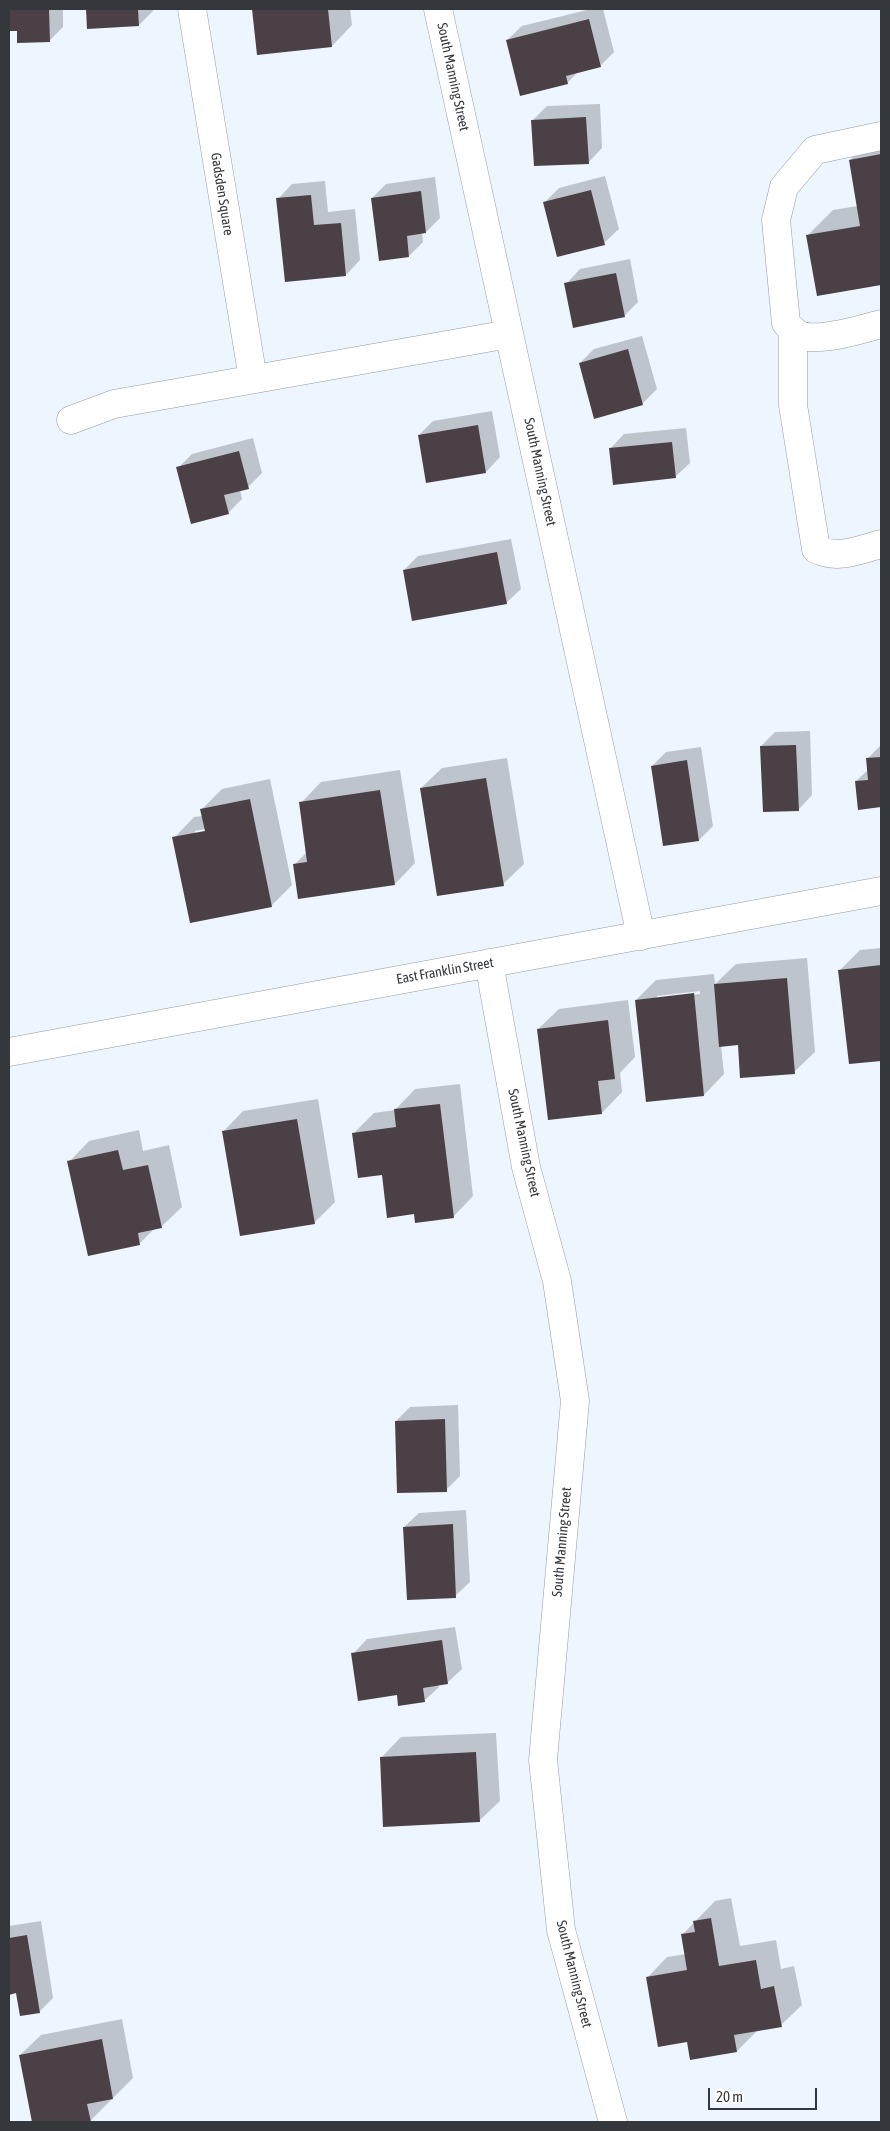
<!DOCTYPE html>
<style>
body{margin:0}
#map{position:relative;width:890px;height:2131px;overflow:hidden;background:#edf5fe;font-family:"Asap Condensed",sans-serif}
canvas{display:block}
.frame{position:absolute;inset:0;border:10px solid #34373b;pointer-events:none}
.scale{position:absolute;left:708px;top:2088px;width:109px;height:22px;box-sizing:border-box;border:2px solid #34373b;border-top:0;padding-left:6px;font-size:15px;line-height:18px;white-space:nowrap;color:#34373b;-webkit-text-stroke:4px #fff;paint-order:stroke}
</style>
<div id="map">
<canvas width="890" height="2131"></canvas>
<div class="frame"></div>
<div class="scale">20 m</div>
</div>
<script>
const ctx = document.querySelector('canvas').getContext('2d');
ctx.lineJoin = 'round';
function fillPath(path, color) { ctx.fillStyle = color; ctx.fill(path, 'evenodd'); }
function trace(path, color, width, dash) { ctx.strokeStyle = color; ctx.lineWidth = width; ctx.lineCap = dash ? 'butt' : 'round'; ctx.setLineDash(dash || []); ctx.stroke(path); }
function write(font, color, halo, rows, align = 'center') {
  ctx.font = font + ' "Asap Condensed",sans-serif'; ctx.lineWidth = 5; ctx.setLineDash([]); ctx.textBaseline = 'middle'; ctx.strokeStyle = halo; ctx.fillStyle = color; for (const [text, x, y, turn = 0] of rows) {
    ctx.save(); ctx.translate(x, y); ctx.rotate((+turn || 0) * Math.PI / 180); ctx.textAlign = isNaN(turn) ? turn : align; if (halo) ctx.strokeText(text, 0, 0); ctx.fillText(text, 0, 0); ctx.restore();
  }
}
fillPath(new Path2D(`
 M9,9H63V27L49,41L18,30H9Z
 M87,9H153V11L139,25L88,28Z
 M253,9H350L352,25L332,46L258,53Z
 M591,9H603L614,52L600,66L578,72L567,83L507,40L522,26Z
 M600,104L602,148L588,163L533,120L547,106Z
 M881,133V284L818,295L808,235L833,210L858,206L850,160L875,134Z
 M605,176L619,229L604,243L545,202L559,188Z
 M435,177L440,218L426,232H422L423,242L409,256L372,198L386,184Z
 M325,181L328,212L355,209L360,260L346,275L278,199L292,184Z
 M630,259L638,302L624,316L566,284L580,269Z
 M642,336L657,389L642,404L580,363L594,349Z
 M492,411L500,457L486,472L427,482L419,435L433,421Z
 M686,428L690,463L675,477L610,449L624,434Z
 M253,438L262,473L248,487L240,490L242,499L228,513L178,468L192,454Z
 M511,539L521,589L506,603L404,570L418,556Z
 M810,731L812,795L798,810L761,746L775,732Z
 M881,745V806L859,808L856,781L868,770L867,759Z
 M701,747L713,826L699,840L664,845L652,766L666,752Z
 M507,758L524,864L503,884L421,788L442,768Z
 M400,770L415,863L395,884L294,865L307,852L301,803L321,782Z
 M270,779L292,885L272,905L191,922L174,838L194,817L203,816L202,809L222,789ZM210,828L211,831L195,834V831Z
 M881,948V1060L850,1063L839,971L860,950Z
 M807,958L815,1052L794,1072L739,1044L721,1045L724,1074L704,1095L636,1000L656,980L714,974L715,984L736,964ZM700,991V994L657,999V996Z
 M628,1000L635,1057L620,1073L622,1092L602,1113L538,1029L559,1009Z
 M460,1084L473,1196L453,1217L415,1213L354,1133L374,1113L395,1110L415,1089Z
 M318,1099L335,1202L314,1223L223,1132L243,1111Z
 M139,1130L143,1151L169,1145L182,1207L161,1227L155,1228L140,1243L69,1162L89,1141Z
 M458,1405L460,1476L446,1490L396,1421L410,1407Z
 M466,1510L470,1582L455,1596L404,1527L419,1513Z
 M455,1627L462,1669L447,1683L438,1684L439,1687L424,1701L353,1654L367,1639Z
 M496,1733L500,1801L479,1821L381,1758L401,1737Z
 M731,1898L740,1946L776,1940L781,1969L794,1966L802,2005L781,2025L758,2030L737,2051L688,2041L647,1978L667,1957L686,1954L682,1935L715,1901Z
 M41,1921L53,1998L39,2012L17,1992L9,1993V1926Z
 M122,2019L133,2078L90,2121L33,2122L20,2055L41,2035Z`), '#0003');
fillPath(new Path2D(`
 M9,9H49L50,42L17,43V31H9Z
 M86,9H138L139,26L87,29Z
 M252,9H328L332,47L257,55Z
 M589,19L601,67L566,76L568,84L520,96L506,40Z
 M586,117L589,164L534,166L531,120Z
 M881,154V285L817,296L806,235L860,226L849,160Z
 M591,190L605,245L557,257L543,202Z
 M421,191L426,233L407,236L409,257L379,261L371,198Z
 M311,195L314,225L341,223L346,276L285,282L276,198Z
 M616,273L625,317L573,328L564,283Z
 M628,349L643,405L594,419L579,363Z
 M478,425L486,473L426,483L418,435Z
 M672,442L676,478L613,485L609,448Z
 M239,451L249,489L224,495L229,514L191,524L176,467Z
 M497,552L507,604L412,621L403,570Z
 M796,745L799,811L763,812L760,746Z
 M881,757V807L858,810L855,781L868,780L866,758Z
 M687,760L699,841L663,846L651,766Z
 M486,778L504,886L437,896L420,788Z
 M380,790L395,885L298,899L293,864L307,862L299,802Z
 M250,799L272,907L190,923L172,837L205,831L200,809Z
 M881,965V1061L849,1064L838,970Z
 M787,978L795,1074L740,1078L738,1045L719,1047L714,984Z
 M694,993L704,1096L646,1102L635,1000Z
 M608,1020L615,1079L598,1081L602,1114L548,1120L537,1029Z
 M440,1104L454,1218L415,1223L414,1214L387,1218L382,1175L358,1178L352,1133L396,1127L394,1109Z
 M297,1119L315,1224L240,1236L222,1131Z
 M118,1150L123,1170L148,1165L162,1228L138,1233L140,1245L88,1256L67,1161Z
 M445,1419L447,1492L397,1493L395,1421Z
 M453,1524L456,1598L407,1600L403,1527Z
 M442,1640L448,1684L423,1688L425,1702L398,1706L397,1695L358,1701L351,1653Z
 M476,1752L480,1822L383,1827L380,1757Z
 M711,1918L719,1966L756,1960L761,1989L774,1986L782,2027L734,2035L737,2052L690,2060L687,2042L658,2047L646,1977L687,1970L681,1934L695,1932L693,1921Z
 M27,1935L40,2013L20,2016L16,1993L9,1995V1938Z
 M102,2039L113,2099L87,2104L91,2122H32L19,2055Z`), '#4a4045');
const minor = new Path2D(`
 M192,9L253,379
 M438,9L641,936
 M881,136L815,150L784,187L776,220L786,323C789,326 793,332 797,334C816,344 862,329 881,324
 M793,330V405L816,549C837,560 859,550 881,544
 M71,420L114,404L509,334
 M489,963L526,1167L557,1281L575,1401L543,1760L561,1930L613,2122
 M9,1052L881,891`);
trace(minor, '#949ba3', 29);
trace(minor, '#fff', 28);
write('14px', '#34373b', '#fff', [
 ["South Manning Street",453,77,78],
 ["Gadsden Square",222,194,81],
 ["South Manning Street",540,472,78],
 ["East Franklin Street",445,971,-10],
 ["South Manning Street",524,1143,78],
 ["South Manning Street",562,1542,-85],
 ["South Manning Street",574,1974,76]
]);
</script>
